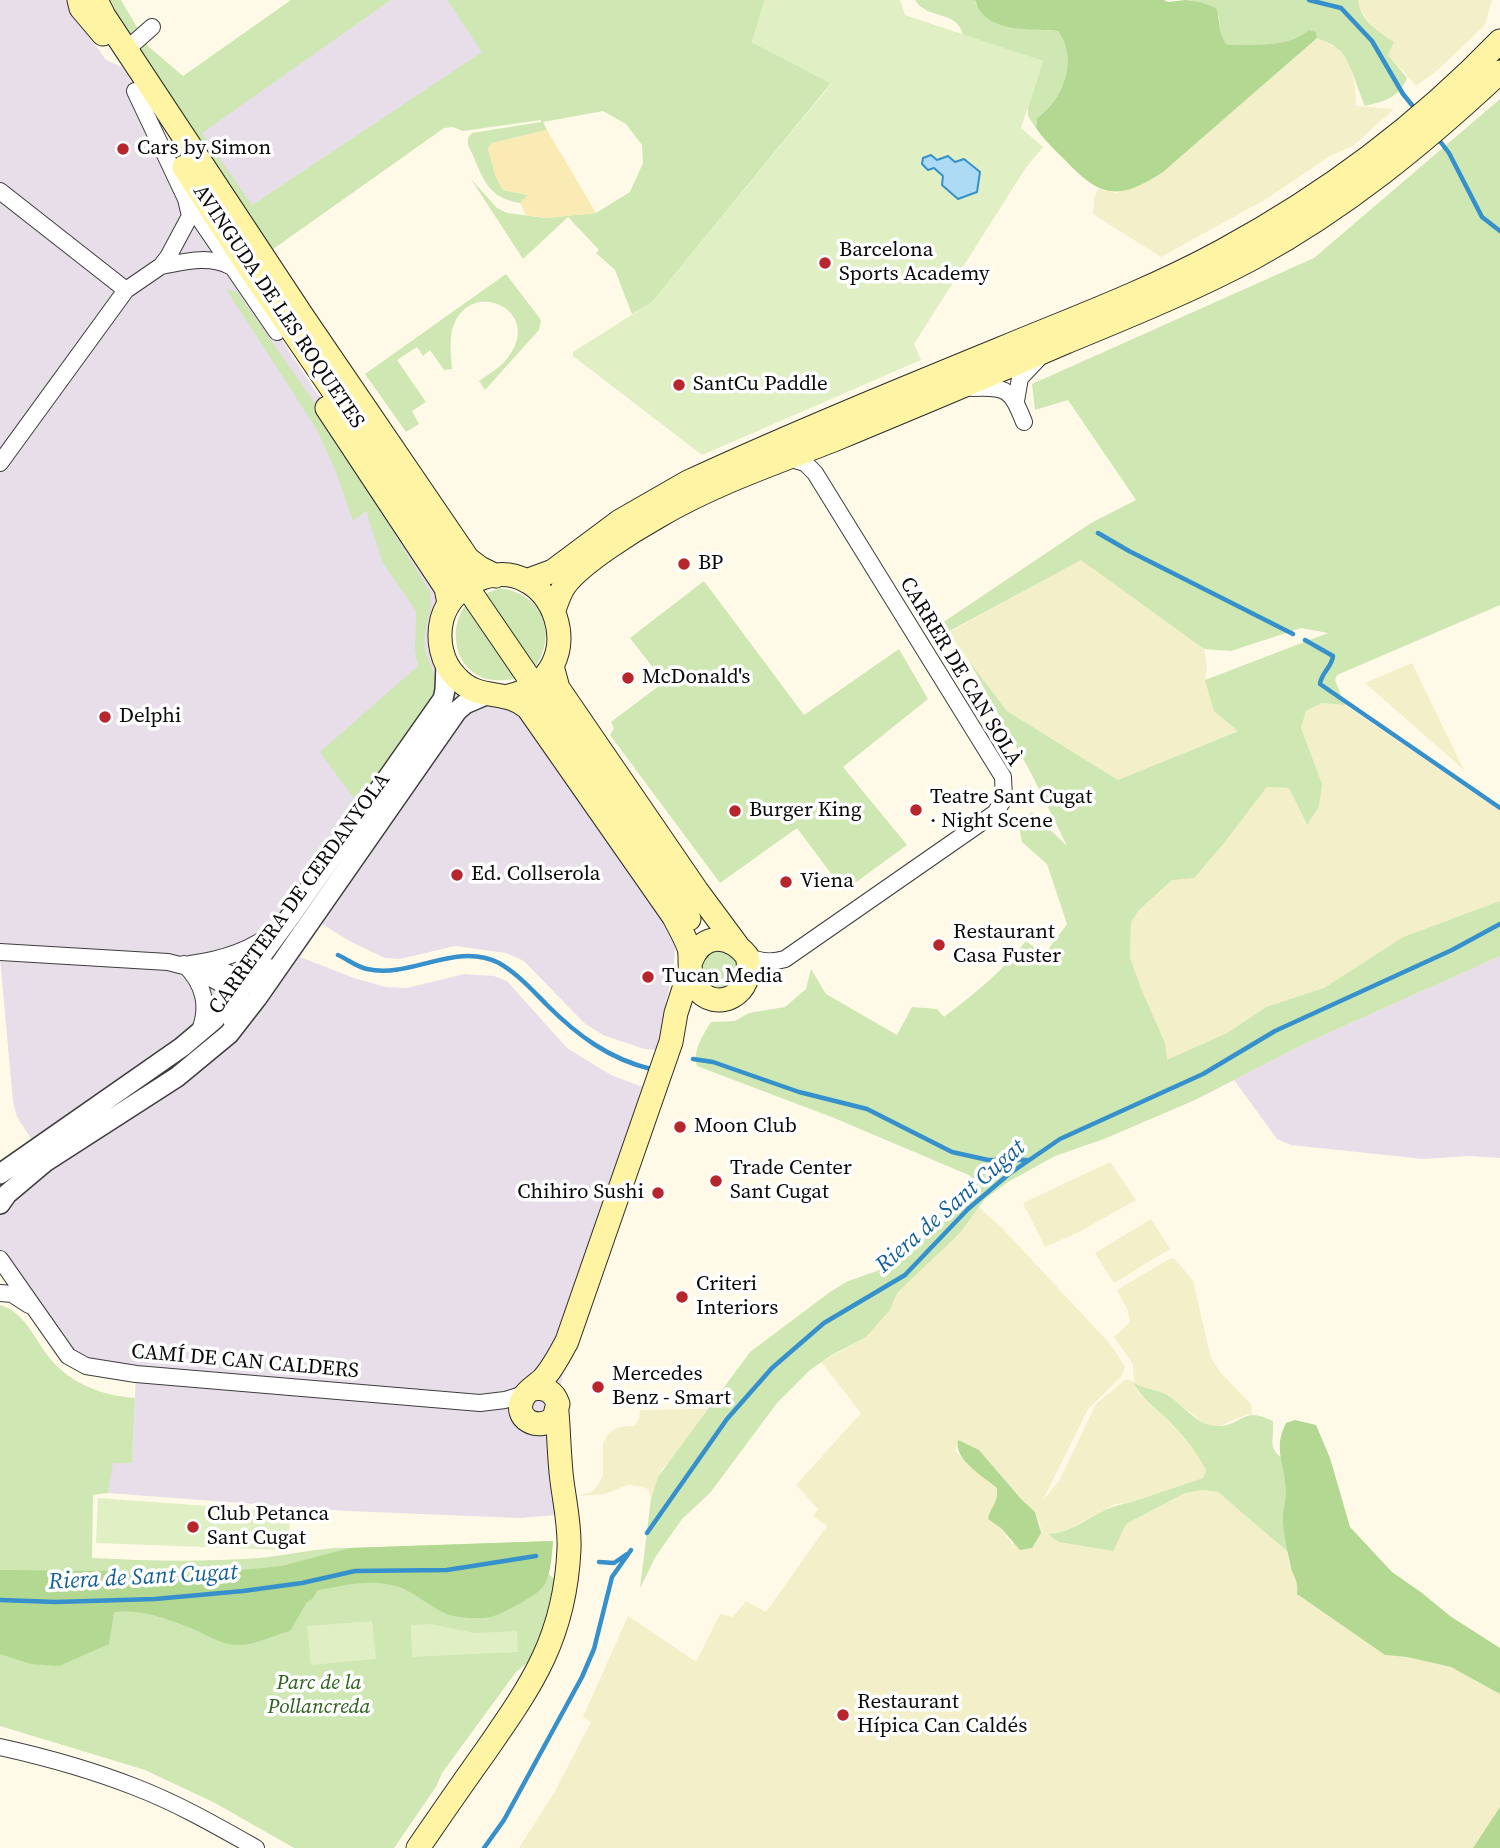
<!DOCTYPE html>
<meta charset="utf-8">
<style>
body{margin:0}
canvas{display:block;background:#fffae7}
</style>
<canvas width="1500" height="1848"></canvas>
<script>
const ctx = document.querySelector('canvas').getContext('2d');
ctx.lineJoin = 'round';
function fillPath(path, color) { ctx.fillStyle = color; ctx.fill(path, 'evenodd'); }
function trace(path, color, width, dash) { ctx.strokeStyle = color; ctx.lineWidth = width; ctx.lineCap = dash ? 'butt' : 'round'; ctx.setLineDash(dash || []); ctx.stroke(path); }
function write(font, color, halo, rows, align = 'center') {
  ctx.font = font + ' "Source Serif 4",serif'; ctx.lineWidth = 7; ctx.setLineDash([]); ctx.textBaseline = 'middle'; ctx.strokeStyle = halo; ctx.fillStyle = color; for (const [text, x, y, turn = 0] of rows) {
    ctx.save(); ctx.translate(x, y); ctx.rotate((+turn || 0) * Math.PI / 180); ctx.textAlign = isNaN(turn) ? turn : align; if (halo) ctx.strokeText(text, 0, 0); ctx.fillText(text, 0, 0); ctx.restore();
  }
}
fillPath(new Path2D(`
 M0,0H75L84,16L86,32L106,60L122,67L246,263L277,333L446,588V664L509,696L676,936L673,975L666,1001L668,1051L644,1049L603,1035L584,1023L524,961L506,953L455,946L400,959L385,958L351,942L322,924L300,957L354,978L386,987L407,988L464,974L494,976L507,981L567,1048L611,1075L653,1091L565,1361L558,1404L548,1425L568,1514L520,1518L347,1511L108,1493L112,1463L132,1462L136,1374L86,1366L0,1259V1204L47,1163L17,1117L13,1102L0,958Z
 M391,0H447L483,52L252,205L201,133Z
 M1500,956V1158L1469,1156L1423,1159L1291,1145L1277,1139L1234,1080L1304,1044Z`), '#e8dee9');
fillPath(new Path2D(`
 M1358,0H1492L1485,25L1439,69L1416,86L1388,55L1394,42L1374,30L1359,7Z
 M1317,38L1337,48L1350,65L1355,85L1356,106L1394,109L1353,146L1330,156L1268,198L1161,257L1093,214L1094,199L1098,189L1117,193L1163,172Z
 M1081,559L1204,649L1207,667L1205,680L1239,730L1118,780L1007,711L948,633Z
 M1412,663L1464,770L1365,683Z
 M1322,703L1345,705L1500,811V901L1403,937L1324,988L1266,1007L1227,1033L1166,1061L1165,1043L1140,986L1130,957L1131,922L1139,910L1172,880L1224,843L1267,787L1289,788L1306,824L1322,784L1301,728L1306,711Z
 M1110,1162L1136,1200L1077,1233L1045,1247L1023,1203Z
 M979,1207L1003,1229L1112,1346L1125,1367L1122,1376L1088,1409L1043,1500L1059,1481L1096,1404L1126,1379L1134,1382L1133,1364L1114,1337L1130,1322L1128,1311L1117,1290L1171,1258L1175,1259L1193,1281L1211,1358L1220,1372L1251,1404L1252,1415L1248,1414L1218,1427L1206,1425L1170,1397L1153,1390L1143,1389L1135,1384L1139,1394L1164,1416L1199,1455L1206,1470L1203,1478L1129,1503L1116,1504L1068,1529L1050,1535L1126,1524L1185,1493L1202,1490L1218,1492L1288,1552L1290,1567L1298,1581L1297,1594L1385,1655L1407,1657L1451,1667L1500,1694V1807L1473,1848H519L554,1793L591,1722L583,1717L628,1616L696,1662L720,1614L733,1617L746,1601L766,1612L827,1526L813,1516L818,1509L796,1485L861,1413L821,1362L866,1337L895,1300L898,1292L960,1233ZM958,1441L979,1450L1021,1499L1035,1512L1041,1528L1012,1544L1001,1528L988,1519L997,1499V1488L955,1451Z
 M1151,1219L1170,1249L1114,1283L1095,1253Z
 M708,1409L672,1460L662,1469L651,1499L648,1489L638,1486L628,1485L605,1494L578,1496L593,1491L599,1483L603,1475V1443L609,1433L618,1427L634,1426L639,1419L640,1410Z`), '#f3efc9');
fillPath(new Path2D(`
 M109,0H121L148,46L183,76L291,0H391L202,133L252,205L482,52L447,0H765L752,42L831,83L652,302L632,314L615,270L596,253L599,250L568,217L523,259L471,179L497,208L507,213L546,218L596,213L630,192L643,163L642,145L626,124L603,111L543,122L547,130L492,143L488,149L496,177L503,190L528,195L520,203C484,197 483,175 468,145V138L472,133L541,122V120L463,131L453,127L444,128L269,252L124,31Z
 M915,0H975L976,5L1015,28L1058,31C1079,60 1063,98 1037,118L1036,128L1028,116V107L1043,61L963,35C958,10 927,20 915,0Z
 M1186,0H1358C1360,20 1378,32 1394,42L1388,55L1407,78C1399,98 1385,101 1365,106C1357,89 1351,60 1338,49C1333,44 1323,41 1317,38L1315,32L1309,30C1288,48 1253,44 1227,45L1220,36L1219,16L1200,2Z
 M1500,99V605L1337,675L1335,680L1345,705L1322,703L1306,711L1301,728L1322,784L1319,806L1307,825L1289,788L1267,787L1224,843L1194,878L1172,880L1139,910L1131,922L1130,957L1140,986L1165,1043L1167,1060L1227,1033L1266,1007L1324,988L1403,937L1500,901V956L1304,1044L1195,1100L1104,1139L1055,1156L1008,1182L985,1199L960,1233L898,1292L889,1311L866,1337L830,1356L810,1370L777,1403L710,1493L682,1519L656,1556L640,1588L651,1499L658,1477L750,1352L830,1292L848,1281L877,1271L908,1246L918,1240L971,1176L834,1118L697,1066C692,1051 703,1035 711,1022L735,1021L749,1013L785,1007L806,989L811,969L826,994L897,1035L912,1007L937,1009L944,1017C974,994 1003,971 1026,941L1044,955L1067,924L1047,864L1022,842L1018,821L1032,812L1067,846L1032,775L969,661L1007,711L1118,780L1238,731L1214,711L1205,680L1328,633L1301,628L1231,651L1204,649L1081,560L946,633L939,625L1091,523L1136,500L1068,400L1035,410L1032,384L1314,258Z
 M506,274L541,320L539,330L485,390L479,381C487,375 498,369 505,361C551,309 461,271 451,336C450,347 451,358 452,369L444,370L430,350L423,356L417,347L397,360L426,402L412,411L419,424L406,432L365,374Z
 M226,289L237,292L310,396L430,592C434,610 422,629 425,649C429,667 439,671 434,693L363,798L353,797L320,752L418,666L415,651L416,611L383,563L366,511L353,521L336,472L317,430Z
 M704,581L804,715L899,649L928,699L843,767L907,845L844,891L797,828L720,883L610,735L614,728L611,722L664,682L630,638Z
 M500,588C542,594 558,631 536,666L485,594Z
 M466,605L515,679C504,680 492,682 481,677C454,666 448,626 466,605Z
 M719,949L737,958L739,978L723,991L703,985L698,965L706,953Z
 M0,1305C28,1313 36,1345 55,1364C76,1386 106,1396 135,1398L132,1463H113L108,1493L93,1495L92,1558C148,1561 203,1562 259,1558C290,1555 319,1547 350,1548L553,1541L548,1574L555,1579L536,1656L516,1672L442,1773L436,1787L394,1848H294L215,1803L145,1770L0,1726Z
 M1134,1383C1146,1390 1159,1389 1170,1397C1184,1406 1198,1426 1216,1426C1242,1427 1241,1405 1273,1421C1274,1446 1266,1447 1289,1464L1285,1524L1288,1552L1218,1492L1202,1490L1185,1493L1126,1524L1113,1551L1059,1542L1048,1534C1077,1533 1099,1506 1129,1503L1203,1478L1206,1470C1196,1450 1180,1432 1164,1416C1152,1405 1141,1398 1134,1383Z`), '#cee7b3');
fillPath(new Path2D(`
 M975,0H1164L1168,2L1185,0L1200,2L1216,8C1221,22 1217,32 1227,45C1253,44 1288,48 1309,30L1316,32L1317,38L1163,172C1118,201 1101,198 1065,160C1055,150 1044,140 1036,128L1037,118C1063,99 1079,60 1058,31C1030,28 985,34 975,0Z
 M1295,1420L1316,1425L1330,1458L1350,1527L1392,1572L1422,1593L1450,1616L1500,1648V1694L1451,1667L1407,1657L1385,1655L1297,1594C1299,1578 1292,1577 1290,1563C1287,1548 1282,1529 1283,1514C1284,1507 1286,1500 1286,1492C1286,1465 1272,1450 1286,1423Z
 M958,1440L979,1450L1021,1499L1035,1512L1041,1533L1032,1548L1020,1550L1001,1528L988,1519C991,1505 998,1506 997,1488C984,1477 953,1459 958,1440Z
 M553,1541C552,1554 551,1578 542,1588C535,1596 502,1614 491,1617C481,1619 463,1618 454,1616C433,1612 416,1590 392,1585C366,1579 343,1586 318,1590L312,1599L307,1602L290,1631C273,1635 254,1646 236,1645C223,1644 211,1638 200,1632C174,1621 142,1608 114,1612L109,1644L59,1666L31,1664L0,1654V1570L112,1571L169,1577L282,1566L350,1548Z
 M1500,1807V1848H1473Z`), '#b2d892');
fillPath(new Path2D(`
 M547,130L596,213L546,218L526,215L520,203L528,195L503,190L496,177L488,149L492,143Z`), '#faeab4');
fillPath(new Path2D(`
 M765,0H900L905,15L1043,61L1021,128L1043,147L1025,169L914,344L921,360L702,455L573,356V352L652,302L831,84L752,42Z
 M98,1498L291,1512L287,1550L96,1543Z
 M372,1621L376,1659L311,1665L307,1626Z
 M430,1624L475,1633L517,1631L518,1652L412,1657L411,1625Z`), '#e0efc4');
const water = new Path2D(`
 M931,155L937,160L948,156L955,162L964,159L980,172L977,192L958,199L942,185L943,176L934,168L928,170L922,164L923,158Z`);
fillPath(water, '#addbf5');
trace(water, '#3590cb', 2);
trace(new Path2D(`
 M1309,0L1341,8L1372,41L1403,94L1416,110
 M1436,136L1449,153L1482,217L1500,231
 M1098,533L1129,551L1293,634
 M1305,640L1333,656C1332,667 1321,673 1320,684L1500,808
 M338,955C347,959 357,967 367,969C411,979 455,941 499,963C518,974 532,990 547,1005C577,1035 609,1059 651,1069
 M693,1059L713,1062L799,1092L867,1109L952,1152L988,1160H1027
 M647,1533L727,1419L772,1368L824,1323L905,1275L968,1209L1009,1174L1060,1139L1203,1074L1275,1031L1452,950L1500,924
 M599,1562L614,1563L627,1554
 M0,1600L56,1602L155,1599L243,1591L302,1583L355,1571L447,1570L536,1556
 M484,1848L504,1820L582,1677L594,1649L612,1577L631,1550`), '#3590cb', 4.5);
const minor = new Path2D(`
 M126,50L152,27
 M135,91L186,199L277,332
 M0,191L126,290
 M161,266C184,262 208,255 230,266
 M972,388C1008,386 1011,390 1024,422
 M1016,401L1020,378L1038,359
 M0,463L126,290L161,266L168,257L190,216L186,199
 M0,952L168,962L211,973L226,972L233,975L240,987L242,1004L231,1020
 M747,956C760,962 771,963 785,959L995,813L1004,799L1003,777L815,473L805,463L788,458
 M184,964C204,984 210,1006 199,1033
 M190,964C221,960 251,951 275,931
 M211,973L212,979L231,989L254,984L269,967
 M0,1259L68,1356L86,1366L136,1374L480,1403L505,1400L527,1393
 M0,1293L12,1294L29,1305
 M0,1747C45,1757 92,1770 135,1787C177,1803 217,1826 256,1848`);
const tertiary = new Path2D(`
 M0,1174L182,1047L214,1020L287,921L443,699L445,690L446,664
 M0,1204L7,1194L45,1162L177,1077L229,1034L257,998L457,711L465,704L486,695`);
const secondary = new Path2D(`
 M79,0L81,8L103,34
 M96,0L104,16L303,317L468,559L480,568L496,576
 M184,167L246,263L456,571
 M327,408L446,588L449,603
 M526,581L553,571L620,521L688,482C803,429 922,381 1039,333C1101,308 1163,283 1222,251C1324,196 1420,124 1500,41
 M473,596L527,675
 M554,610C557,601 560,592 565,585C581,563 634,530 659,516C715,483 776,463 836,439C913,407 990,375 1066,342C1129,316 1193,290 1253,258C1345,208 1424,143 1500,72
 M552,666L558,688L697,891L737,945
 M509,696C599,675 554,547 477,580C461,587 447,601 442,619C437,639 441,663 457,678C479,702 506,688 528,708L674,917C679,927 685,937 689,948C692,961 687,973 695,986C715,1016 757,994 747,956C729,934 703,932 691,961
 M545,700L676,888L689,919
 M534,1389C546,1387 554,1392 558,1404L554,1418C539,1432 512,1419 523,1398C527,1390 537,1385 543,1379C553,1368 560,1354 567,1341L671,1042L676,1013L689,973
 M418,1848C440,1816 462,1784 485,1752C533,1683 565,1637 569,1549C570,1526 565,1504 562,1481C559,1458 559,1435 557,1412`);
trace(minor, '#3d3d3d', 18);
trace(tertiary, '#3d3d3d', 22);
trace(secondary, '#2c2c2c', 25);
trace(minor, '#fff', 16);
trace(tertiary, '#fff', 19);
trace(secondary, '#fef4a3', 23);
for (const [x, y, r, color] of [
 [123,149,7,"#b7252d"],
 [825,263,7,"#b7252d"],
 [679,385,7,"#b7252d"],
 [684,564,7,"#b7252d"],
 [628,678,7,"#b7252d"],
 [105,717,7,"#b7252d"],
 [916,810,7,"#b7252d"],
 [735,811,7,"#b7252d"],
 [457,875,7,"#b7252d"],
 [786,882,7,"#b7252d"],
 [939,945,7,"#b7252d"],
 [648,977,7,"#b7252d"],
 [680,1127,7,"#b7252d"],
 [716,1181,7,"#b7252d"],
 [658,1193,7,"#b7252d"],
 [682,1297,7,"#b7252d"],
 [598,1387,7,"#b7252d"],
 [193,1527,7,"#b7252d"],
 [843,1715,7,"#b7252d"]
]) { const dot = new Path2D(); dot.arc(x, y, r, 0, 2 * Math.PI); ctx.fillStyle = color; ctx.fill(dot); trace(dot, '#fff', 2.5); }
write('21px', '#0a0a0a', '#fff', [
 ["Cars by Simon",137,149],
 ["Barcelona",839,251],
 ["Sports Academy",839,275],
 ["SantCu Paddle",693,385],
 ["BP",698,564],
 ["McDonald's",642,678],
 ["Delphi",119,717],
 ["Teatre Sant Cugat",930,798],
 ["· Night Scene",930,822],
 ["Burger King",749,811],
 ["Ed. Collserola",471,875],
 ["Viena",800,882],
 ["Restaurant",953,933],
 ["Casa Fuster",953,957],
 ["Tucan Media",662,977],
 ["Moon Club",694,1127],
 ["Trade Center",730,1169],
 ["Sant Cugat",730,1193],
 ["Chihiro Sushi",644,1193,"right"],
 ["Criteri",696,1285],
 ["Interiors",696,1309],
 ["Mercedes",612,1375],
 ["Benz - Smart",612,1399],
 ["Club Petanca",207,1515],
 ["Sant Cugat",207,1539],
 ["Restaurant",857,1703],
 ["Hípica Can Caldés",857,1727]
], 'left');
write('21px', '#0a0a0a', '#fff', [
 ["AVINGUDA DE LES ROQUETES",278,307,56],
 ["CARRER DE CAN SOLÀ",960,672,59],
 ["CARRETERA DE CERDANYOLA",300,894,-54],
 ["CAMÍ DE CAN CALDERS",245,1362,5]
]);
write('italic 21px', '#2b601c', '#fff', [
 ["Parc de la",319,1684],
 ["Pollancreda",319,1708]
]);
write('italic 23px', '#166199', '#fff', [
 ["Riera de Sant Cugat",951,1207,-41],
 ["Riera de Sant Cugat",143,1578,-3]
]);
</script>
